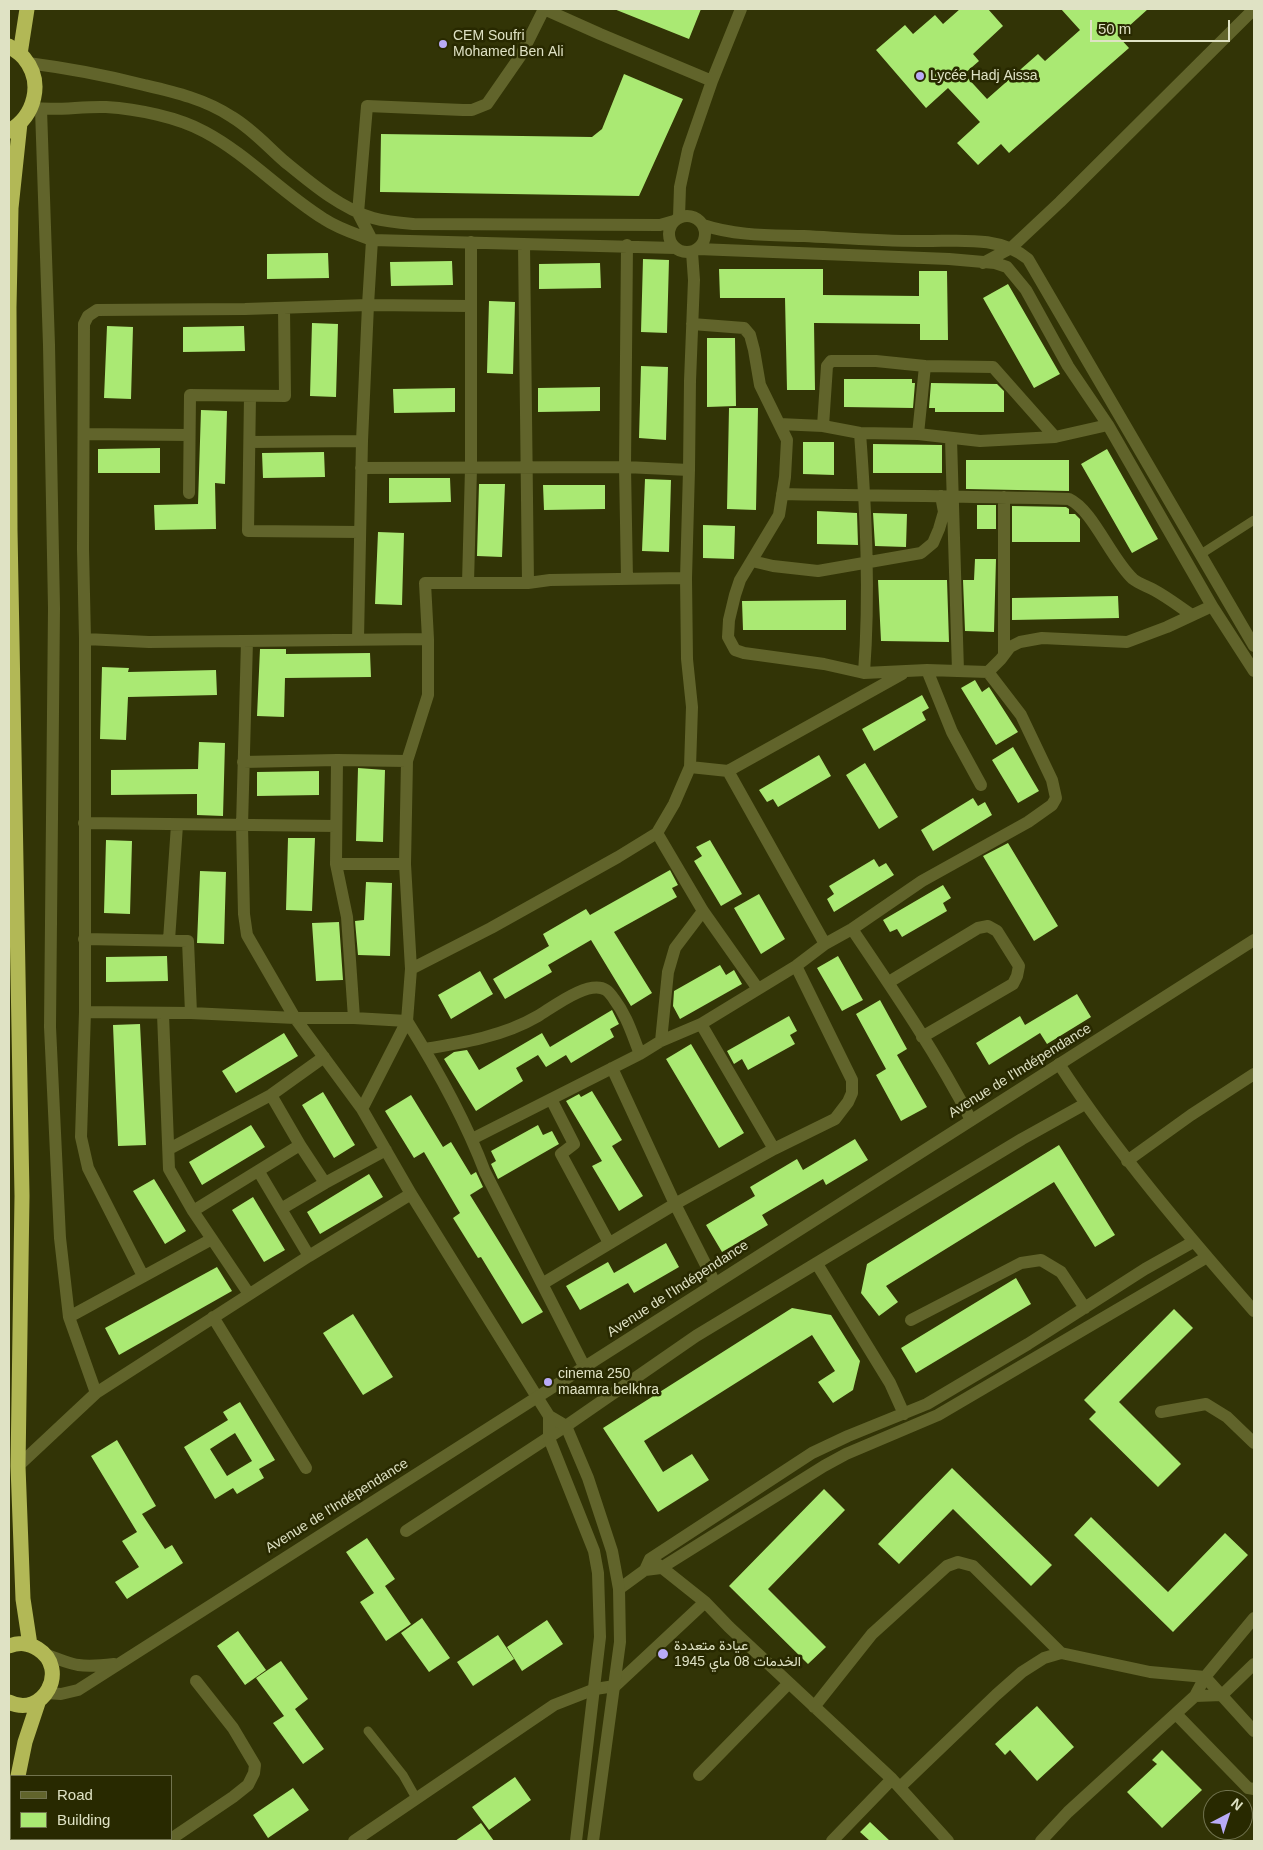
<!DOCTYPE html>
<meta charset="utf-8">
<style>
body{margin:0}
#map{position:relative;width:1263px;height:1850px;overflow:hidden;background:#323406;font-family:Arial,sans-serif}
canvas{display:block}
.frame{position:absolute;inset:0;border:10px solid #dfe2c4;pointer-events:none}
.legend{position:absolute;left:10px;top:1775px;width:162px;height:65px;box-sizing:border-box;background:#282900;border:1px solid #71734e;margin:0;padding:6px 9px;list-style:none;font-size:15px;color:#dfe2c4}
.legend li{display:flex;align-items:center;gap:10px;height:25px}
.legend b{width:25px;border:1px solid #71734e}
.north{position:absolute;left:1203px;top:1790px;width:50px;height:50px;box-sizing:border-box;background:#282900;border:1px solid #71734e;border-radius:50%;rotate:40deg;font-size:14px;font-weight:700;line-height:20px;text-align:center;color:#dfe2c4}
.north::after{content:'';display:block;margin:auto;width:18px;height:22px;background:#b9abf7;clip-path:polygon(50% 0,100% 100%,50% 72%,0 100%)}
.scale{position:absolute;left:1090px;top:20px;width:140px;height:22px;box-sizing:border-box;border:2px solid #dfe2c4;border-top:0;padding-left:6px;font-size:15px;line-height:18px;white-space:nowrap;color:#dfe2c4;-webkit-text-stroke:4px #282900;paint-order:stroke}
</style>
<div id="map">
<canvas width="1263" height="1850"></canvas>
<div class="frame"></div>
<ul class="legend">
<li><b style="height:6px;background:#61642b"></b>Road</li>
<li><b style="height:14px;background:#aae973"></b>Building</li>
</ul>
<div class="north">N</div>
<div class="scale">50 m</div>
</div>
<script>
const ctx = document.querySelector('canvas').getContext('2d');
ctx.lineJoin = 'round';
function fillPath(path, color) { ctx.fillStyle = color; ctx.fill(path, 'evenodd'); }
function trace(path, color, width, dash) { ctx.strokeStyle = color; ctx.lineWidth = width; ctx.lineCap = dash ? 'butt' : 'round'; ctx.setLineDash(dash || []); ctx.stroke(path); }
function write(font, color, halo, rows, align = 'center') {
  ctx.font = font + ' Arial,Vazirmatn,sans-serif'; ctx.lineWidth = 5; ctx.setLineDash([]); ctx.textBaseline = 'middle'; ctx.strokeStyle = halo; ctx.fillStyle = color; for (const [text, x, y, turn = 0] of rows) {
    ctx.save(); ctx.translate(x, y); ctx.rotate((+turn || 0) * Math.PI / 180); ctx.textAlign = isNaN(turn) ? turn : align; if (halo) ctx.strokeText(text, 0, 0); ctx.fillText(text, 0, 0); ctx.restore();
  }
}
fillPath(new Path2D(`
 M614,9H701L689,39Z
 M960,9H988L1003,26L973,54L979,61L964,74L987,99L1038,54L1045,61L1080,30L1061,9H1148L1118,36L1129,48L1009,153L1001,144L978,165L957,143L980,122L948,88L926,108L876,50L905,25L913,34L935,15L943,24Z
 M624,74L683,99L639,196L380,192L381,134L592,137L602,129Z
 M328,253L329,278L267,279V254Z
 M643,259L669,260L667,333L641,332Z
 M452,261L453,285L391,286L390,262Z
 M600,263L601,288L539,289V264Z
 M719,269H823V295L919,296V271H947L948,340H920V324L814,323L815,390H787L785,298H720Z
 M1008,284L1060,374L1034,388L983,298Z
 M489,301L515,302L513,374L487,373Z
 M312,323L338,324L336,397L310,396Z
 M107,326L133,327L131,399L104,398Z
 M244,326L245,351L183,352V327Z
 M707,338H735L736,406L707,407Z
 M641,366L668,367L666,440L639,438Z
 M844,379H912V383H915L913,408L844,407Z
 M931,383L997,384L1004,391V412H935V408H929Z
 M600,387V411L538,412V388Z
 M455,388V412L394,413L393,389Z
 M729,408H758L756,510L727,509Z
 M201,410L227,411L225,484L215,483L216,529L155,530L154,505L198,504Z
 M803,442H834V475L803,474Z
 M873,444L942,445V473H873Z
 M160,448V473H98V449Z
 M1107,449L1158,539L1132,553L1081,464Z
 M324,452L325,477L263,478L262,453Z
 M966,460H1069V491L966,489Z
 M389,478H450L451,502L389,503Z
 M645,479L671,480L669,552L642,551Z
 M479,484H505L502,557L477,556Z
 M543,485H605V509L544,510Z
 M977,505H996V529H977Z
 M1012,506L1066,507L1069,509V514H1075L1080,519V542H1012Z
 M817,511L857,513L858,545L817,544Z
 M873,513L907,514L906,547L875,546Z
 M703,525L735,526L734,559L703,558Z
 M378,532L404,533L402,605L375,604Z
 M975,559H996L994,632L965,631L963,580H974Z
 M878,580H947L949,642L881,641Z
 M1118,596L1119,618L1012,620V598Z
 M846,600V630H743L742,601Z
 M260,649H286V654L370,653L371,677L285,678L284,717L257,716Z
 M102,667L129,668L128,672L216,670L217,695L128,697L126,740L100,739Z
 M975,680L982,692L989,687L1018,732L996,745L961,688Z
 M922,695L929,708L922,712L926,720L874,751L862,729Z
 M199,742L225,743L223,816L197,815V794L111,795V770L198,769Z
 M1013,747L1039,791L1018,803L992,760Z
 M819,755L831,776L778,807L773,799L767,802L759,790Z
 M865,763L898,817L879,829L846,775Z
 M358,768L385,770L383,842L356,841Z
 M319,771V795L257,796V772Z
 M973,798L978,806L985,802L992,815L933,851L921,830Z
 M288,838H315L312,911L286,910Z
 M106,840L132,841L130,914L104,913Z
 M710,840L742,894L721,906L694,861L702,856L696,847Z
 M1008,843L1058,926L1034,941L983,856Z
 M874,859L879,867L886,863L894,875L834,912L827,899L834,894L829,886Z
 M670,870L678,885L672,888L677,897L614,932L652,993L631,1006L591,940L548,965L552,972L505,999L493,979L549,946L543,934L586,909L590,915Z
 M200,871L226,872L224,944L197,943Z
 M366,882L392,883L390,956L358,955L355,921L364,920Z
 M943,885L951,898L943,903L947,911L902,937L897,929L890,932L883,920Z
 M759,894L785,939L761,954L734,908Z
 M339,922L343,980L316,981L312,923Z
 M167,956L168,981L106,982V957Z
 M838,956L863,1000L842,1011L817,968Z
 M720,965L726,975L734,970L742,984L680,1019L673,1006L674,991Z
 M480,971L493,994L451,1019L438,995Z
 M1077,994L1091,1017L1047,1044L1040,1033L989,1065L976,1043L1020,1016L1025,1025Z
 M880,1000L907,1049L897,1055L927,1107L901,1121L876,1075L886,1069L856,1014Z
 M612,1010L619,1024L610,1029L614,1037L571,1063L566,1055L546,1067L538,1055L516,1068L523,1081L476,1111L444,1059L454,1052L467,1050L479,1070L542,1033L550,1047Z
 M789,1016L797,1031L790,1035L795,1044L748,1070L742,1059L734,1064L727,1051Z
 M140,1024L146,1145L118,1146L113,1025Z
 M284,1033L298,1056L236,1093L222,1071Z
 M691,1044L744,1133L719,1148L666,1059Z
 M592,1091L622,1140L612,1146L643,1196L619,1211L592,1166L602,1161L566,1101L579,1094L581,1097Z
 M323,1092L355,1145L334,1158L302,1105Z
 M411,1095L443,1147L451,1142L471,1175L476,1172L483,1187L470,1195L543,1312L522,1324L481,1257L478,1258L453,1218L460,1213L424,1152L414,1158L385,1111Z
 M251,1125L265,1147L202,1185L189,1162Z
 M538,1125L543,1135L552,1131L559,1144L498,1179L491,1164L496,1161L491,1151Z
 M855,1139L868,1160L826,1185L823,1179L762,1215L768,1225L722,1252L706,1225L755,1196L750,1187L797,1159L803,1170Z
 M1059,1145L1115,1235L1095,1247L1054,1182L886,1286L898,1302L879,1316L861,1293L867,1264Z
 M369,1174L383,1197L320,1234L307,1212Z
 M154,1179L186,1231L165,1244L133,1191Z
 M253,1197L285,1250L264,1262L232,1210Z
 M666,1243L679,1267L634,1293L628,1283L580,1310L566,1286L608,1262L614,1273Z
 M217,1267L232,1291L119,1355L105,1328Z
 M1016,1278L1031,1304L916,1373L901,1348Z
 M792,1308L831,1315L860,1361L853,1390L833,1403L818,1382L835,1371L812,1335L644,1441L663,1472L692,1454L709,1480L658,1512L603,1428Z
 M1174,1309L1193,1328L1119,1402L1181,1464L1158,1487L1089,1419L1096,1412L1084,1400Z
 M353,1314L393,1377L363,1395L323,1333Z
 M240,1402L275,1460L259,1469L264,1478L237,1494L233,1488L215,1499L184,1447L228,1420L223,1412ZM235,1433L252,1461L227,1476L210,1449Z
 M117,1440L156,1506L142,1514L165,1549L172,1545L183,1563L127,1599L115,1582L139,1567L122,1541L137,1532L91,1456Z
 M952,1468L1052,1565L1031,1586L953,1509L899,1564L878,1544Z
 M824,1489L845,1510L768,1589L826,1647L808,1664L729,1586Z
 M1091,1517L1168,1592L1225,1533L1248,1555L1173,1632L1074,1535Z
 M367,1538L395,1579L385,1586L411,1624L386,1641L360,1602L374,1593L346,1552Z
 M422,1618L450,1658L429,1672L401,1633Z
 M547,1620L563,1644L522,1671L507,1647Z
 M238,1631L266,1670L245,1685L217,1646Z
 M498,1635L514,1659L473,1686L457,1662Z
 M281,1661L308,1699L295,1709L324,1749L303,1764L273,1723L284,1716L256,1678Z
 M1037,1706L1074,1747L1037,1781L1010,1750L1005,1755L995,1744Z
 M1162,1750L1202,1790L1162,1828L1127,1792L1157,1764L1152,1760Z
 M515,1777L531,1800L489,1830L472,1807Z
 M293,1788L309,1810L268,1838L253,1815Z
 M870,1822L890,1841H870L860,1832Z
 M481,1823L494,1841H455Z`), '#aae973');
trace(new Path2D(`
 M1201,554L1254,520
 M368,1731L403,1775L416,1798`), '#61642b', 9);
trace(new Path2D(`
 M544,9L600,34L712,81
 M28,63C67,68 105,75 144,85C174,92 205,99 232,117C252,129 267,146 284,161C311,183 340,208 373,218C387,222 401,223 414,224L660,225L674,221
 M34,108C58,111 82,106 106,107C137,109 178,117 205,132C248,155 282,193 324,219C339,229 356,234 372,240L675,248
 M41,109L49,345L54,608L50,1027L60,1238L69,1317
 M669 234a18 18 0 1 1 36 0a18 18 0 1 1-36 0Z
 M679,217L680,187L688,150L712,81L741,9
 M703,225C736,236 770,235 804,236C842,238 880,241 918,241C954,242 998,234 1028,259L1254,646
 M524,244L528,583
 M627,245L625,467L627,579
 M698,249L949,259L995,263L1007,267L1026,290L1068,366L1108,425L1212,606L1254,671
 M983,263L1011,248L1060,202L1254,9
 M692,324L744,328L750,335L754,350L760,385L787,440L785,477L779,515L740,580L735,595L729,620L728,637L735,650L744,653L824,664L864,673L927,670L988,672L1001,659L1010,647L1020,642L1042,638L1127,642L1167,627L1212,606
 M250,396L248,531L360,532
 M779,424L823,426L860,433L918,434L980,441L1055,437L1108,425
 M823,426L827,366L831,361H876L925,366L993,367L1055,437
 M860,433C866,513 870,593 864,673
 M84,434L189,435
 M918,434L925,366
 M951,439L958,671
 M250,442L362,441
 M361,468L625,467L689,470
 M189,493L190,395L285,396L284,308
 M782,494C878,496 973,496 1069,499C1093,510 1111,559 1133,579C1139,584 1147,586 1154,590C1167,597 1180,607 1192,615
 M1004,497V654
 M752,561L773,566L818,571L921,553L933,543L939,529L944,512L941,496
 M468,583L471,468V242
 M85,639L149,642L428,639
 M358,639L362,441L368,305L372,240L358,213L367,106L463,110H472L487,104L521,55L544,9
 M247,641L242,826L244,914L247,935L295,1018L362,1109L411,1194L537,1397
 M927,670L952,732L981,785
 M337,760L336,864L347,917L354,1018
 M243,762L337,760L407,761
 M690,767L728,771L902,674
 M728,771L825,944
 M84,823L336,826
 M657,833L703,911L758,989
 M336,864H405
 M852,929C894,991 937,1054 971,1120
 M84,939L188,941L191,1013
 M169,940L177,825
 M411,969L491,928L618,857L657,833L674,804L690,767L692,707L687,659L686,578L689,470L690,381L694,280L692,252
 M889,982L978,928L988,926L997,931L1019,966L1017,976L1013,984L922,1037
 M85,1012L191,1013L295,1018H354L407,1021C437,1069 465,1119 485,1172L584,1366
 M163,1014L169,1169L193,1211L249,1294
 M701,1024L774,1149
 M661,1041L668,972L675,948L703,911
 M424,1049C463,1043 504,1036 538,1016C553,1007 589,979 606,990C609,992 612,996 614,999C627,1016 632,1034 640,1054
 M1059,1064C1117,1153 1185,1232 1254,1311
 M612,1068L675,1204L715,1283
 M271,1095L300,1145L325,1183L281,1209L309,1256
 M551,1099L574,1144L561,1154L609,1243
 M362,1109L407,1021L411,969L405,864L407,761L428,695V639L425,583H528L550,580L686,578
 M472,1139L640,1054L661,1041L701,1024L796,966L825,944L852,929L922,881L1028,822L1052,805L1056,798L1052,780L1021,715L988,672
 M169,1149L271,1095L324,1057
 M1127,1161L1191,1115L1254,1074
 M259,1172L281,1209
 M325,1183L386,1150
 M193,1211L300,1145
 M817,1264L890,1383L904,1414
 M143,1276L88,1168L81,1137L85,1012V639L83,549L84,324L88,316L97,310L245,309L368,305L470,306
 M542,1284L675,1204L774,1149L835,1119L848,1102L852,1093V1080L796,966
 M213,1317L306,1468
 M911,1320L1021,1263L1041,1260L1061,1272L1085,1308
 M96,1393L69,1317L212,1239
 M1161,1412L1206,1404L1227,1417L1254,1443
 M18,1466L96,1393L309,1256L411,1194
 M406,1531L566,1426L696,1336L1022,1139L1085,1104
 M656,1563L705,1602L729,1627L892,1779L948,1841
 M645,1570L661,1568L824,1466L846,1454L938,1415L1207,1257
 M619,1589L645,1570L650,1559L812,1453L848,1436L927,1404L1028,1344L1145,1269L1193,1242
 M1195,1696L1222,1695L1254,1664
 M814,1707L872,1634L947,1566L958,1562L973,1566L1061,1653
 M1177,1715L1248,1788L1254,1789
 M699,1775L789,1683
 M900,1787L996,1695L1022,1672L1044,1658L1061,1653L1150,1672L1205,1677L1254,1731
 M168,1841L233,1797L248,1785L254,1773L255,1765L233,1728L196,1681
 M354,1841L554,1705L595,1689L615,1686L705,1602
 M832,1841L892,1779
 M1041,1841L1068,1812L1195,1696L1205,1677L1254,1618`), '#61642b', 12);
trace(new Path2D(`
 M537,1397L549,1416L566,1426L588,1478L612,1551L619,1589L620,1642L593,1841
 M549,1416V1438L594,1551L598,1573L600,1637L576,1841
 M45,1654C75,1666 81,1668 114,1664
 M47,1693L61,1694L78,1690L1254,940`), '#61642b', 12);
trace(new Path2D(`
 M9,46C14,50 20,53 24,58C44,82 35,116 9,131
 M20,54L27,9
 M20,123L11,208L9,307L10,530L22,1196L18,1466L23,1599L30,1645
 M9,1646C20,1642 28,1643 38,1649C70,1669 43,1719 9,1702
 M18,1776L25,1742L39,1700
 M16,1839V1841`), '#b2b856', 15);
for (const [x, y, r, color] of [
 [443,44,5,"#b9abf7"],
 [920,76,5,"#b9abf7"],
 [548,1382,5,"#b9abf7"],
 [663,1654,6,"#b9abf7"]
]) { const dot = new Path2D(); dot.arc(x, y, r, 0, 2 * Math.PI); ctx.fillStyle = color; ctx.fill(dot); trace(dot, '#282900', 2); }
write('14px', '#dfe2c4', '#282900', [
 ["CEM Soufri",453,36],
 ["Mohamed Ben Ali",453,52],
 ["Lycée Hadj Aissa",930,76],
 ["cinema 250",558,1374],
 ["maamra belkhra",558,1390],
 ["عيادة متعددة",674,1646],
 ["الخدمات 08 ماي 1945",674,1662]
], 'left');
write('14px', '#dfe2c4', '#282900', [
 ["Avenue de l'Indépendance",1020,1071,-32],
 ["Avenue de l'Indépendance",678,1289,-33],
 ["Avenue de l'Indépendance",337,1506,-32]
]);
</script>
